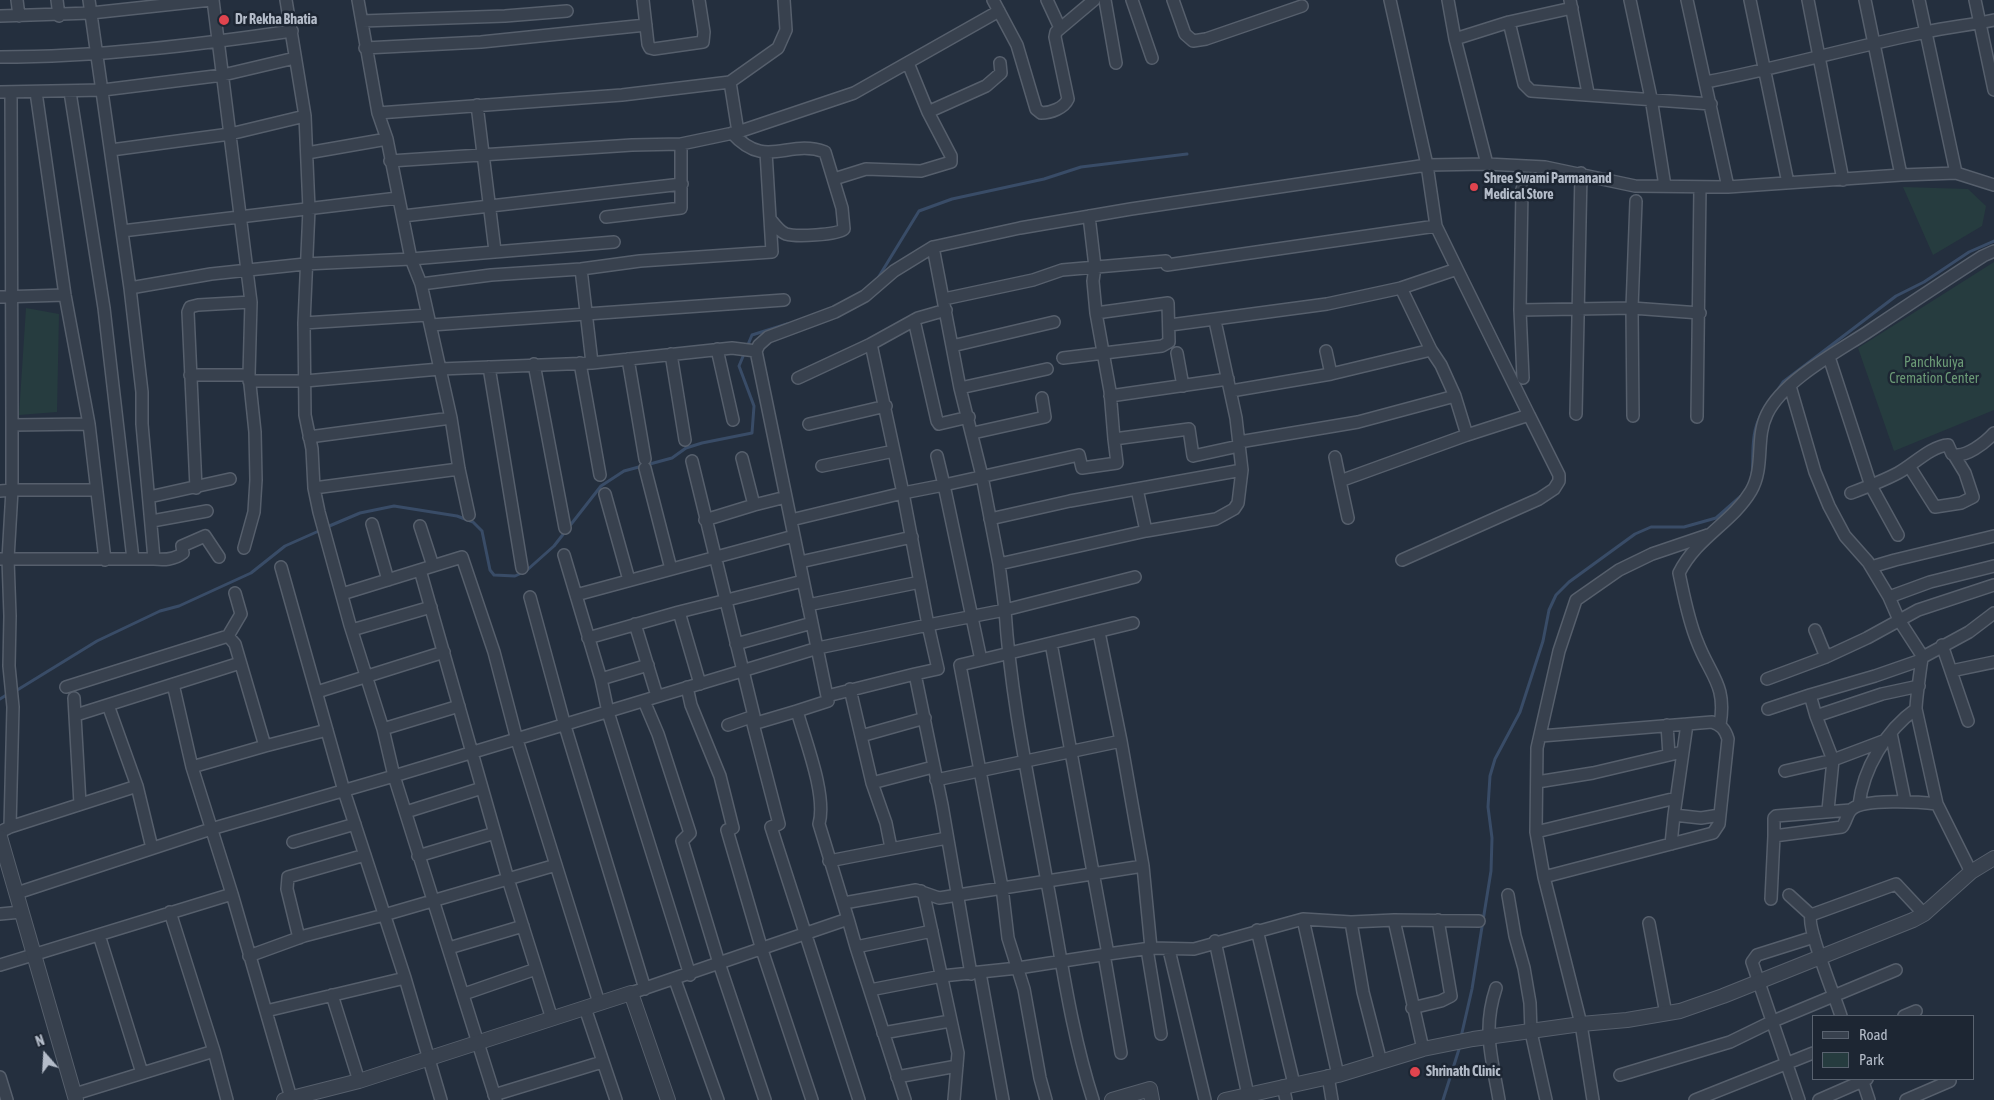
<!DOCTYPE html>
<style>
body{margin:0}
#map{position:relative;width:1994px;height:1100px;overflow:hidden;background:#242f3e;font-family:"Asap Condensed",sans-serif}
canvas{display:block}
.legend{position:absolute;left:1812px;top:1015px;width:162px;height:65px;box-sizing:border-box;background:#1d2633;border:1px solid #59626f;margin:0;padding:6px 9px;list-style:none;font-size:15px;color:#b4bcc9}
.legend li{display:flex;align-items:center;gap:10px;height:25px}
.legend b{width:25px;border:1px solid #59626f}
.north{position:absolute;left:20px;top:1030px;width:50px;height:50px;-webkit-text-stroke:4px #1d2633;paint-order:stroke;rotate:341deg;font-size:14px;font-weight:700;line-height:20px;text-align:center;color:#b4bcc9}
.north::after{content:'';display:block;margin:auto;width:18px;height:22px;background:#b4bcc9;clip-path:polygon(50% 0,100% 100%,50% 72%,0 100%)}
</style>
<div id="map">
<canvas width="1994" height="1100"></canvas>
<ul class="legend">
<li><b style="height:6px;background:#38414e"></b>Road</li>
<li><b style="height:14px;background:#263c3f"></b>Park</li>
</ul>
<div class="north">N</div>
</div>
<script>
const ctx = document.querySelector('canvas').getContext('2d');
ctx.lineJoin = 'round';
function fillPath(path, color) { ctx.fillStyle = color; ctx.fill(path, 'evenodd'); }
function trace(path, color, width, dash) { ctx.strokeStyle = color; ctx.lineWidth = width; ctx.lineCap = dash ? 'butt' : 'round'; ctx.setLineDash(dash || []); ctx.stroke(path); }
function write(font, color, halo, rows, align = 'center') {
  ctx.font = font + ' "Asap Condensed",sans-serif'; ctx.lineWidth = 5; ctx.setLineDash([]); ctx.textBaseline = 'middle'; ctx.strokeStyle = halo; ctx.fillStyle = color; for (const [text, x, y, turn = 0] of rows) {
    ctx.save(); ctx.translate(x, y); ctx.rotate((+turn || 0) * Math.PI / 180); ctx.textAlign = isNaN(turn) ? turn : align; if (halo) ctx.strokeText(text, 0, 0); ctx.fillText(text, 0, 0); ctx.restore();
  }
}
fillPath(new Path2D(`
 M1903,187L1968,189L1986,206L1982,226L1933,255Z
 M1994,262V410L1894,451L1858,348Z
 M26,308L59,314L57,412L19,415Z`), '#263c3f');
trace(new Path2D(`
 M878,278L919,211L952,199L1044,179L1081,167L1187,154
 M1775,394L1783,382L1896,296L1924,282L1969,252L1994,241
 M1752,475C1754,454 1750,433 1762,413
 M327,527L360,513L394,506L457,516L473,522L482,531L490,570L494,575L515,576L526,571L554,546L601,486L624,471L672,458L686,448L702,443L752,433L754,406L739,366L752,335L787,324
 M14,692L97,641L160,611L179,606L251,573L285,546L321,530
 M0,699L8,694
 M1461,1037L1472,989L1491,871L1492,838L1488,807L1490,776L1495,759L1520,712L1543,641L1549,610L1556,595L1569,582L1635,534L1651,527H1684L1716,518L1741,496
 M1443,1100L1460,1046`), '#394c67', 3);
const minor = new Path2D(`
 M17,0L19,16
 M57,0L59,16
 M213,0L251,302L249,375L255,432L256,480L254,512L244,548
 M358,0L378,113L387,139L411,259L421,284L491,275L581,269L640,261L772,252L766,152
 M643,0L648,44L650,48L654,49L703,42L704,32L699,0
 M993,0L1017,45L1036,109L1041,113C1051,113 1064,108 1068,99L1055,37L1056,32L1094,0
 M1047,0L1060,28
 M1105,0L1116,63
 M1132,0L1152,58
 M1173,0L1185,34L1193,41L1206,39L1302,6
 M1390,0L1427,165L1487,164L1545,167L1635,186L1728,187L1901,175L1956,173L1994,185
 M1448,0L1455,39L1487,164
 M1570,0L1588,93
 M1630,0L1651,98L1665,186
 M1687,0L1728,187
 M1750,0L1788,183
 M1808,0L1843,180
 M1865,0L1901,175
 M1919,0L1956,173
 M1975,0L1994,90
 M0,16L91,13L211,0
 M362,21L505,16L567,11
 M1509,22L1524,84L1531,91L1711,104
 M1455,39L1509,22L1572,8
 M365,48L481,42L646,25
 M0,57C97,57 196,45 292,31
 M730,82L738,132
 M1706,82C1780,68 1852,47 1926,32C1948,27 1971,25 1994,20
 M0,92L103,90L223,75L295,58
 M11,92L12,425
 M36,92L65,295L89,424L105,560
 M70,92L104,308L133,559
 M477,105L495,251
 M928,112L986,86L1001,73L1000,63
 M378,113L622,95L730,82L778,48L786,30L784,0
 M732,133C766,171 788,138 825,152L842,208L844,229C837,235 796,237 786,234C780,232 775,225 771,220
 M111,150L230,134L305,116
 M307,153L387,139
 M390,161L632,145L681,144L738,132L854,93L999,11
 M834,179L866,169L921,171L951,162V156L928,112L908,63
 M1522,189L1520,310L1523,378
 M403,216L682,184
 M1089,216L1095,267L1093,281L1096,313L1110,391L1114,439
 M606,217L681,208V144
 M122,231L398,198
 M933,247L960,388L982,476L999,564L1005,610L1135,577
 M1167,265L1436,226
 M581,269L592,363
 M1457,269L1529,415L1467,435
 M421,284L451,418L459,469L469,515
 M130,288L211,274L305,264L411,259L614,242
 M0,297L65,295
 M944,299L1033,280L1062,270L1166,261
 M1520,310L1632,308L1700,313
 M914,320L937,421L939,424L969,417
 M304,323L428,315
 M431,325L784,300
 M952,346L1054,322
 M717,349L733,420
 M756,351L759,345L768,337L835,312L865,296L894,271L933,247L1020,228L1131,209L1427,165L1436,226L1457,269L1401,288L1327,304L1170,325
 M1326,351L1331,374L1431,350L1401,288
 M1177,353L1183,386
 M671,354L685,440
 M1829,357L1871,486L1898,535
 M1063,358L1162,346L1169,342L1168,303L1096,313
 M628,359L645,459
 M580,363L600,475
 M534,364L565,528
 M489,367L522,568
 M190,375H249
 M798,378L871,344
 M249,381H305L440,369L592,363L732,348L756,351L828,701L797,711C805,740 827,795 819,824L848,919L631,993
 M1790,386L1815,472L1829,506L1845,536L1868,562L1889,597L1899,620L1923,657
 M960,388L1047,369
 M1231,391L1331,374
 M1110,396L1228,379
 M1576,414L1581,173
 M1633,416L1632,308L1636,201
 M1697,417L1700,187
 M89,424L12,425V490H96
 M809,424L886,406
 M973,433L1045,417L1042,398
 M309,437L451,418
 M1239,442L1358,422L1455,396L1441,365L1431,350
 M937,456L944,485L903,493L871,344L918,318L946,310
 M1335,457L1340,481L1467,435L1455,396
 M742,458L754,505L786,497
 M692,461L754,716L753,724L779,824L771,827L859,1100
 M822,466L894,451
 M1909,466L1935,507L1961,503L1973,497L1965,473L1954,455
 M645,468L671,569
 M1340,481L1348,518
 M196,488L188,312L190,307L198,305L251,302
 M314,488L459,469
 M1137,489L1146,531
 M0,491L12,490L8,559L10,616L9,666L13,707L10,827L0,832
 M1851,493C1867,487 1883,481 1898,473C1913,465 1931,446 1948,445L1952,454C1965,459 1986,442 1994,433
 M605,494L629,580
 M149,497L230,479
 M990,519L1070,501L1242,470
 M705,520L754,505
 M152,521L207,511
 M372,524L388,580
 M420,526L433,566
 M564,555L601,679L608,712L690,975
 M0,559H154L142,424V392L130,288L89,0
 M154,559C164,560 174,560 183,553L182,546L205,536L219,557
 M1402,560L1539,499L1554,489L1559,481V475L1529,415
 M800,562L912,537
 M999,564L1146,531L1216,519L1234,509L1238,503L1242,470L1236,418L1215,321
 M281,567L344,791L405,978L441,1100
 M1871,567L1895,560L1994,536
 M420,570L508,879L552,1019
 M342,594L462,557L494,652L517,740L599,1003
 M576,595L794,536
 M530,597L565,726L645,989
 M1889,597L1930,582L1994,566
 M808,605L920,582
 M679,612L700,684
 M635,624L657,696
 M352,630L431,607
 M1815,630L1826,657
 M228,636L241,614L235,593
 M588,638L679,612L803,581
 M1051,643L1133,623
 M736,644L812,623
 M1942,645L1968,721
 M981,660L1051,643L1108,954
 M1951,671L1994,662
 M601,679L648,665
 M1767,679L1826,657L1867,638L1918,610L1994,585
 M173,684L192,767L232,894L291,1098
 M1919,686L1882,694L1816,716L1810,695L1875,676L1921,660
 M66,687L228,636L235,644L265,746L192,767
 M687,687L691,705L720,776L733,828L727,830L762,950L812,1100
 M850,689L872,783L886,823L891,848
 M317,692L444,652
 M827,696L915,674
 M74,698L80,804
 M644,701L658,734L690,833L682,841L719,963L765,1100
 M108,705L137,786L152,848
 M1768,709L1810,695
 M76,715L240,663
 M753,724L797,711
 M1687,724L1674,815L1701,818L1720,815
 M728,725L754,716
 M1667,725L1669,755
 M1720,725C1727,684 1710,676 1697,641C1688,619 1684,596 1679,573C1697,537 1732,523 1751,491C1765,467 1755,438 1767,414C1783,381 1835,353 1866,333C1905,307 1944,281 1983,256L1994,251
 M383,729L459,706
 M1891,733L1905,801
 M861,736L925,718
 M1541,736L1712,722C1721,725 1725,729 1728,739L1719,824L1713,833L1544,877
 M265,746L327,730
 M1785,771L1833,760L1816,716
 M936,780L1121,741L1099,632
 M1537,782L1593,773L1682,752
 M872,783L933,767
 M1859,805C1863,769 1886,730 1916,709
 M1828,810L1833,760L1886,740
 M406,812L482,788
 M10,827L137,786
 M1536,832L1676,798
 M1774,836V818L1776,816L1851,810
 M293,842L355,824
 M1671,844L1674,815
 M418,856L495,833
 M829,861L947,838
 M1143,866L1151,948
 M1971,872L1937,804L1916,709C1916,703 1921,660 1923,657L1969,632L1994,613
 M921,891L924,895L958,1053L954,1100
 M17,893L211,829L394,776L383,729L350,625L319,512L314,488L312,449L305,415L304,323L309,209L305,116L286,0
 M1508,895L1515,936L1524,968L1530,1003L1531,1032L1546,1100
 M1789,895L1811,915
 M1771,899L1774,836L1842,827C1846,822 1847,814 1851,810C1862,798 1921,802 1937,804
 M844,903L916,890L939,898L1143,866L1121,741
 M170,912L214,1051L227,1100
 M0,914L21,912
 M848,919L856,947L932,931
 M1303,919L1338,1075
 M1394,920L1423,1049
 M1351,922L1363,992L1381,1062
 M1649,923L1666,1014
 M1257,930L1294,1084
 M99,935L142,1073
 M299,938L287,889L288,877L365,855
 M1215,941L1248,1095
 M856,947L905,1100
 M449,948L523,926
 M1147,949L1161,1034
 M1169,950L1205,1100
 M1104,954L1121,1053
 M249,956L304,936L384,915L556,865
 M0,965L232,894
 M980,973L1003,1100
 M971,974L942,805L915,674L938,669L928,625L1005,610C1011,702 1031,791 1047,882C1061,955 1070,1028 1093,1100
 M675,980L718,1100
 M1496,988C1482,1030 1492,1058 1499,1100
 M870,990L942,976L1018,968L1108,954L1151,948L1194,949L1303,919L1351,922L1394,920L1479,921
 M464,994L536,969
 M332,995L359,1081
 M585,1008L616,1100
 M1412,1008L1441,1001L1451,996L1438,920
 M266,1011L405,978
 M1841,1016C1836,999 1806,927 1811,915L1896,884L1924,914
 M1904,1016L1916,1011
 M883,1033L950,1021
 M1620,1075L1730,1042L1771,1022L1896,970
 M1328,1076L1332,1100
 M0,1077L7,1100
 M897,1077L957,1066
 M1862,1079L1869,1100
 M1283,1086L1286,1100
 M75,1094L214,1051
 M494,1095L602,1062
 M496,1100L394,776L818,648L928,625L903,493L791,520
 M1046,1100L1040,1078L1024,989L1008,938L1002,887L960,665L981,660L944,485L1079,455L1082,468L1117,463L1114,439L1189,429L1193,456L1239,446
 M1593,1100L1581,1024L1544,877L1536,832L1537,748L1559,651L1576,600L1619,570L1652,554L1708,535
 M1695,1100L1813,1053
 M1799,1100L1752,962L1757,955L1814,937
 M1819,1100L1867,1079
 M1906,1100L1950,1081`);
const tertiary = new Path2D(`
 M0,837L76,1100
 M284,1100L359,1081L631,993L668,1100
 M1112,1100L1150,1089L1152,1100
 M1225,1100L1338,1075L1423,1049L1473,1039L1581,1024L1627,1020L1680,1011L1723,996L1913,920L1924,914L1971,872L1994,858`);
trace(minor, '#565f6c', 14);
trace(tertiary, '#565f6c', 16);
trace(minor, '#38414e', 11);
trace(tertiary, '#38414e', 14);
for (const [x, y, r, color] of [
 [224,20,6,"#e0444e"],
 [1474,187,5,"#e0444e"],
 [1415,1072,6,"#e0444e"]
]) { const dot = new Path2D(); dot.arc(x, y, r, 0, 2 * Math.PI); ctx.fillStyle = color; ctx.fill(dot); trace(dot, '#1d2633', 2); }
write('bold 14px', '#b4bcc9', '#1d2633', [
 ["Dr Rekha Bhatia",235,20],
 ["Shree Swami Parmanand",1484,179],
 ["Medical Store",1484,195],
 ["Shrinath Clinic",1426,1072]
], 'left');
write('14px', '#6b9a76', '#1d2633', [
 ["Panchkuiya",1934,363],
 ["Cremation Center",1934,379]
]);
</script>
